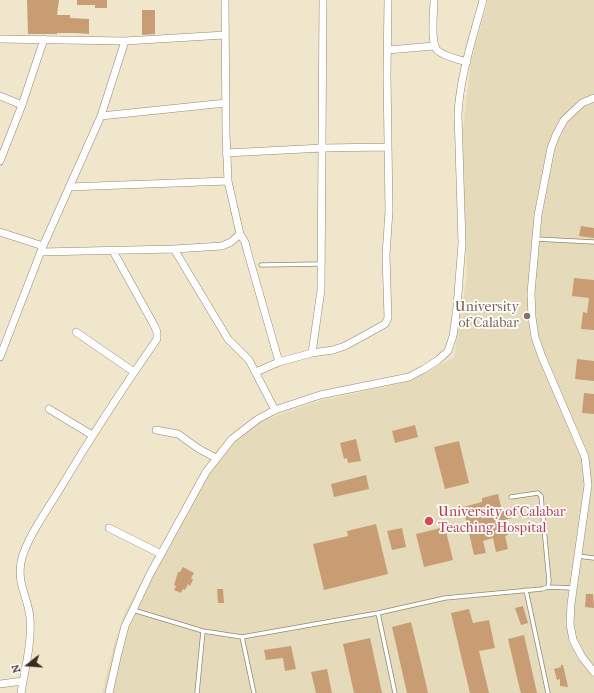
<!DOCTYPE html>
<style>
body{margin:0}
#map{position:relative;width:594px;height:693px;overflow:hidden;background:#efe6cb;font-family:"IM FELL French Canon",serif}
canvas{display:block}
.north{position:absolute;left:8px;top:645px;width:40px;height:40px;-webkit-text-stroke:3px #fff;paint-order:stroke;rotate:253deg;font-size:11px;font-weight:700;line-height:16px;text-align:center;color:#3b2a1e}
.north::after{content:'';display:block;margin:auto;width:14px;height:18px;background:#3b2a1e;clip-path:polygon(50% 0,100% 100%,50% 72%,0 100%)}
</style>
<div id="map">
<canvas width="594" height="693"></canvas>
<div class="north">N</div>
</div>
<script>
const ctx = document.querySelector('canvas').getContext('2d');
ctx.lineJoin = 'round';
function fillPath(path, color) { ctx.fillStyle = color; ctx.fill(path, 'evenodd'); }
function trace(path, color, width, dash) { ctx.strokeStyle = color; ctx.lineWidth = width; ctx.lineCap = dash ? 'butt' : 'round'; ctx.setLineDash(dash || []); ctx.stroke(path); }
function write(font, color, halo, rows, align = 'center') {
  ctx.font = font + ' "IM FELL French Canon",serif'; ctx.lineWidth = 3.5; ctx.setLineDash([]); ctx.textBaseline = 'middle'; ctx.strokeStyle = halo; ctx.fillStyle = color; for (const [text, x, y, turn = 0] of rows) {
    ctx.save(); ctx.translate(x, y); ctx.rotate((+turn || 0) * Math.PI / 180); ctx.textAlign = isNaN(turn) ? turn : align; if (halo) ctx.strokeText(text, 0, 0); ctx.fillText(text, 0, 0); ctx.restore();
  }
}
fillPath(new Path2D(`
 M488,0H594V693H102L114,644L126,610L212,455L241,428L267,410L270,418L319,401L411,381L454,357L467,275L462,137L471,61Z`), '#e5dbba');
fillPath(new Path2D(`
 M27,0H59L57,15H70V18L89,19V34L76,33H57V34H28Z
 M77,0H107V8H95V5H77Z
 M142,10H155V34L142,35Z
 M581,226L594,228V238L579,236Z
 M574,278L594,280V330L581,329L583,312L587,313L589,298L572,296Z
 M577,359L594,361V381L575,379Z
 M584,393L594,394V414L582,413Z
 M415,425L418,437L395,443L392,431Z
 M356,439L361,461L348,463L347,458L344,459L340,443Z
 M459,441L469,483L445,489L434,447Z
 M366,475L369,489L334,497L331,484Z
 M498,494L502,511L510,510L512,518L504,520L508,535L505,536L508,549L496,552L493,538L483,541L486,553L474,555L463,507L482,502V498Z
 M376,524L388,574L324,590L313,544L348,536L347,531Z
 M445,527L453,560L424,567L416,534Z
 M402,528L406,547L392,550L387,531Z
 M183,567L194,573L191,578L193,580L190,586L188,584L185,590L183,589L181,593L174,590L176,586L174,585L178,572H180Z
 M217,589H223L224,603H218Z
 M586,594H593L594,608L585,607Z
 M523,606L528,623L521,625L515,608Z
 M469,609L473,623L489,620L495,648L479,651L489,693H470L462,660L451,613Z
 M411,622L423,671L428,693H407L392,627Z
 M524,635L537,693H521L520,690L508,639Z
 M370,638L382,693H354L343,644Z
 M291,646L296,669L285,671L283,658L266,660L264,650Z
 M561,665H563L568,687L560,686V679L557,680L554,669L561,667Z
 M327,669L332,693H316L311,672Z`), '#c99d74');
const service = new Path2D(`
 M536,239L594,242
 M261,265L320,264
 M511,497L538,493L541,496L549,581L548,587
 M577,556L594,558
 M526,590L548,693
 M133,610L203,631L242,637L378,613L445,598L542,589L548,587L573,588
 M378,613L395,693
 M242,637L254,693
 M197,693L203,631`);
const minor = new Path2D(`
 M225,0L226,133L228,181L240,234L245,242L247,250L279,362
 M434,0C434,11 430,42 437,50C444,57 458,59 467,62
 M0,39L125,41L225,35
 M388,50L434,46
 M0,96L22,105
 M594,98L582,103L564,120L556,135L551,148L538,215L531,293L532,317L535,337L542,357L585,457L588,485L571,604L570,624L573,640L582,657L594,672
 M101,116L226,103
 M226,153L323,148L387,147
 M0,161L22,105L44,39
 M69,187L228,181
 M0,232L43,246
 M174,249L228,339L249,360L275,410
 M41,252L174,249L222,246L231,242L240,234
 M76,332L134,372
 M312,353L321,290L323,0
 M0,357L43,246L101,116L125,41
 M256,372L279,362L312,353L333,350L345,346L385,324L388,318L386,255L389,211L387,75L388,0
 M49,409L92,435
 M156,430L178,434L199,449L216,458
 M109,528L161,554
 M0,684L23,681
 M21,693C25,668 32,643 30,618C28,596 17,586 21,562C25,541 47,510 58,492C89,440 122,389 157,339V332L154,325L113,251
 M109,693L118,653L125,626L133,610L149,576L206,472L232,439L258,419L275,410L320,395L409,377L424,369L438,360L448,351L453,336L457,307L462,243L458,114C460,75 473,38 483,0`);
trace(service, '#958874', 5);
trace(minor, '#958874', 8);
trace(service, '#fff', 3.5);
trace(minor, '#fff', 7);
for (const [x, y, r, color] of [
 [527,316,4,"#8d6e63"],
 [429,521,5,"#e0444e"]
]) { const dot = new Path2D(); dot.arc(x, y, r, 0, 2 * Math.PI); ctx.fillStyle = color; ctx.fill(dot); trace(dot, '#fff', 1.5); }
write('14px', '#785e54', '#fff', [
 ["University",519,308],
 ["of Calabar",519,324]
], 'right');
write('14px', '#be3a42', '#fff', [
 ["University of Calabar",438,513],
 ["Teaching Hospital",438,529]
], 'left');
</script>
